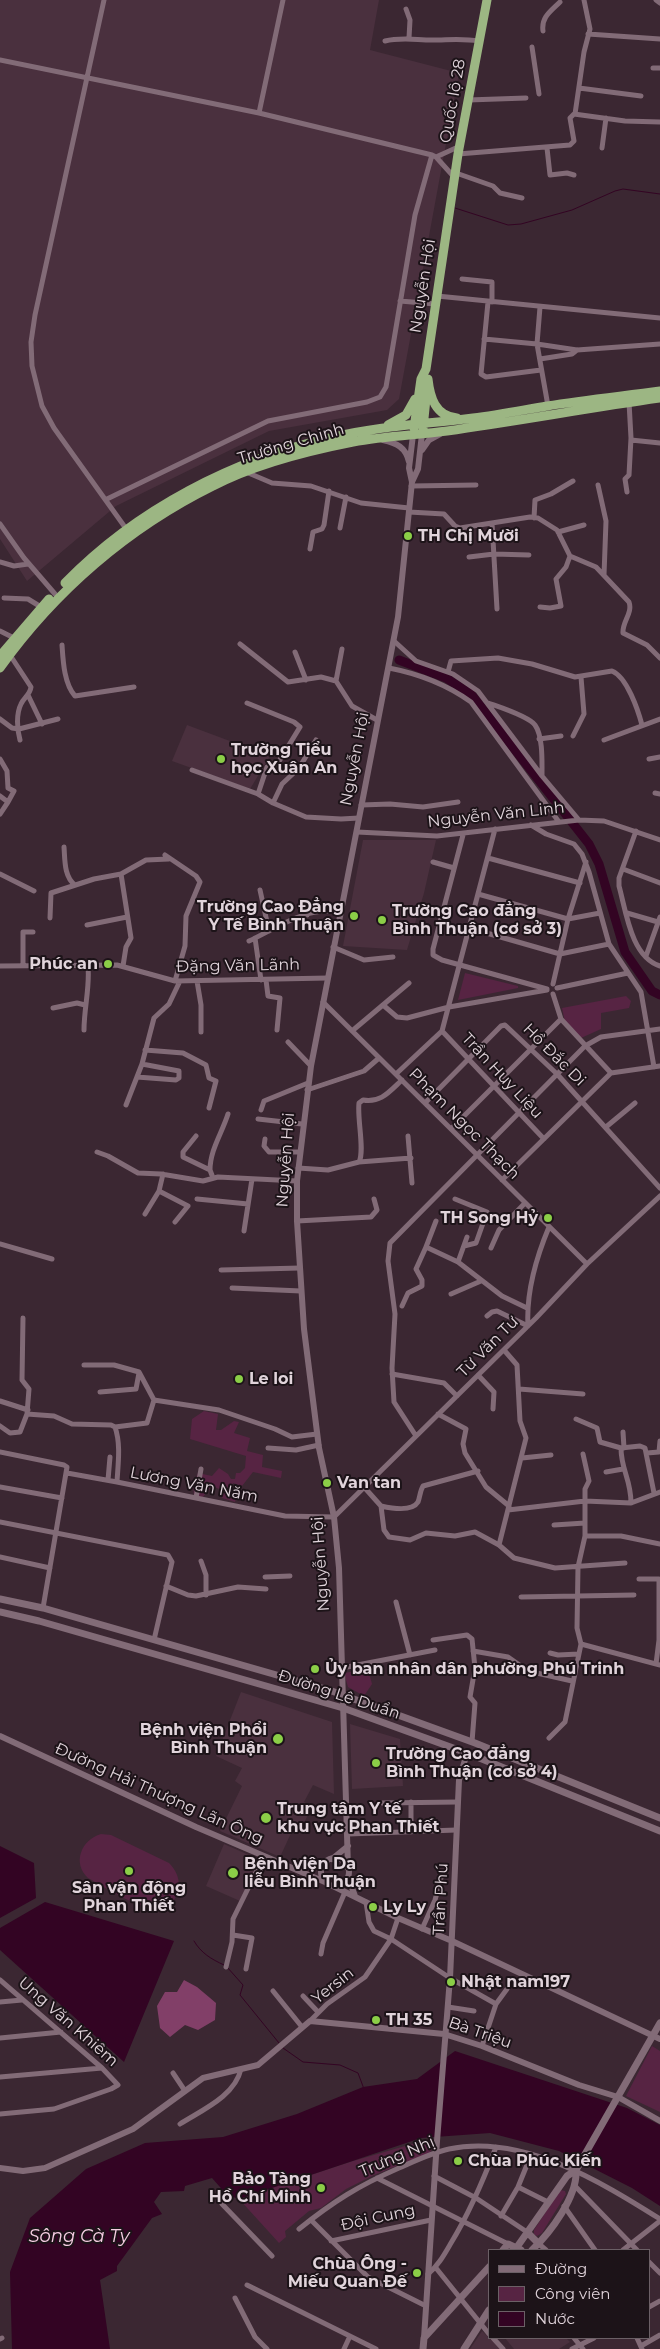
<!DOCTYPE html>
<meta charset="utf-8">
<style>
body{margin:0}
#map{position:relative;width:660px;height:2349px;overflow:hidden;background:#3b2732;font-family:Montserrat,sans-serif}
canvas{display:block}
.legend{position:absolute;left:488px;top:2249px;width:162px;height:90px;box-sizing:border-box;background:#1c1318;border:1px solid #6b6066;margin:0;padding:6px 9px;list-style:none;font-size:15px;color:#e1d4db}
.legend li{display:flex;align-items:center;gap:10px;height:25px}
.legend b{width:25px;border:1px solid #6b6066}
</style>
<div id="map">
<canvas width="660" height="2349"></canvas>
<ul class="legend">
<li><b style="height:6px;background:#826b77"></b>Đường</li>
<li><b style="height:14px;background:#572443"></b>Công viên</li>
<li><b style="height:14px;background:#330423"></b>Nước</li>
</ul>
</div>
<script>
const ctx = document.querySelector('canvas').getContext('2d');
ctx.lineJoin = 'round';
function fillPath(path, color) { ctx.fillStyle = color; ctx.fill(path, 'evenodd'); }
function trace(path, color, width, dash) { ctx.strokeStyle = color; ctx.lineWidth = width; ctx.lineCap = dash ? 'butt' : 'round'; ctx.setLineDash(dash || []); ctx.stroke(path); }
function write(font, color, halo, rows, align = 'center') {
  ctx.font = font + ' Montserrat,sans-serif'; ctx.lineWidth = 4; ctx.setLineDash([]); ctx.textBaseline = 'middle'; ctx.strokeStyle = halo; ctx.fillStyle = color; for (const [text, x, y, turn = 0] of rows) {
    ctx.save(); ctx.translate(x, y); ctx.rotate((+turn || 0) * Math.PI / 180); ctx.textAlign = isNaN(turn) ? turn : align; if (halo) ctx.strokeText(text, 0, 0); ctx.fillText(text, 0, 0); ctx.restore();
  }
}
fillPath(new Path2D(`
 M0,0H379L370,50L459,73L399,399L387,410L269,431L116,506L27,581L0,539Z
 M187,725L270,756L250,789L172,761Z
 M363,840H436L424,893L407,950L343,946Z
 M241,1692L332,1722L334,1794L313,1785L304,1802L312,1806L299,1834L292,1831L280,1857L220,1831L242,1786L235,1781L242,1768L216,1756Z
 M350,1724L400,1739L403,1786L352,1789Z
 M224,1844L260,1860L240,1901L206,1886Z
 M482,2331L501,2349H470Z
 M505,2338H566L570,2342L559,2349H514Z`), '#4a303e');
fillPath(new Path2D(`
 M465,973L518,986V988L458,1000Z
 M626,996L631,1001L629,1008L601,1013V1029L581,1038L565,1022L562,1008Z
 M204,1411L218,1414L216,1430H221L234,1421L239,1422L234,1433L250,1438L247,1451L263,1455L262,1467L282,1471L281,1478L253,1472L242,1486L233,1483L231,1491L234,1492L232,1496L236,1498L235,1502L222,1498L224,1491L212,1486L202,1498L194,1496L193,1484L198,1473L212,1476L219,1468L228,1474L231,1479H235L236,1473H240L245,1468L246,1456L190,1439L192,1419Z
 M368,1669L372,1684L364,1696L348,1687L344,1673Z
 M101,1834L111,1835L169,1863C176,1870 181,1880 178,1891C167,1931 109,1889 88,1878C72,1863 81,1840 101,1834Z
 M652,2046L660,2051V2112L626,2096Z
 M433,2138L434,2141L430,2153L374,2175L346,2189L321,2208L309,2211L285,2231L286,2237L279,2243L239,2199L353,2161Z
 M560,2190L565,2191L566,2194L542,2233L537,2236L534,2234V2230Z`), '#572443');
fillPath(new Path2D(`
 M184,1980L197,1987L216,2003L215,2020L198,2030L185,2025L170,2037L160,2028L157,2006L165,1992H177Z`), '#823f68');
fillPath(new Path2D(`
 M0,1846L34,1863L36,1898L0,1918Z
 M45,1902L174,1941L124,2062L0,1950V1928Z
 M455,2051L627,2108L660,2125V2206L632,2188L559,2151L490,2133L421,2138L239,2199L227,2195L212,2178L185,2186L184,2191L161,2192L154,2202L162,2214L152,2218L117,2266V2271L100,2280L110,2349H12L10,2272L30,2218L86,2169L145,2143L223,2137L297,2114L363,2087L417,2079Z`), '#330423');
trace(new Path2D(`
 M455,208L508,225L521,224L572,210L615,191L623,189L660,194
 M194,1941C201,1953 211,1959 224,1965
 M227,1967L243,1985L240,1995L279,2043
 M283,2048L303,2062L340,2065L358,2073L364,2089`), '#330423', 1);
trace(new Path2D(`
 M399,660L446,678L471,694L589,844L599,864L625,952L652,991L660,995`), '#330423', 9);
trace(new Path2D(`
 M104,0L35,315L31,342L32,366L42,406L54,428L127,530
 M656,0L660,3
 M406,9L410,20L409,38
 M543,31C541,17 551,11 560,2
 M588,34L660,39
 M385,41C401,37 416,40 432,40C448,40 462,38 479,41
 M532,47L539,94
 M0,60L259,113L432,155L436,157L454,177
 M653,68H660
 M579,88L641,96
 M468,100L526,98
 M259,113L283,0
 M575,114L584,52L590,29L584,0
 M547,148L550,175L567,173L574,175
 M602,148L606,118
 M458,154L570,145L574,141L570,118L574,114L625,121L660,122
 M436,157L458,147
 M456,173L493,186L500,193L522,198
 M462,279L492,282V302
 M437,296L660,318
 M400,301L435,304
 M488,302L481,374L486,377L541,370
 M540,307L537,344L548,406
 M484,339L537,344L577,350L660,344
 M540,359L572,354L577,350
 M631,440L660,443
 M246,472L272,483L311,486L361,503L409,508
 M598,485L606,521L604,575
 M411,486L476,485
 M627,492L625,479L629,475L631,438L629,402
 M107,499L268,421L367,402L380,397L386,387L415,215L432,155
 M409,512L444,514L455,526L460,528L530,517L538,518L557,530L570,556L596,567L629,602C633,613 622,622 623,633L647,645L660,658
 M534,518L535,500L551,494L573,481
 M492,523L497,609
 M0,524L24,558L55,594
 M340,528L346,497
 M558,532L584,525
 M310,549L313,532L322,529L324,525L329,491
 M469,557L494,554L529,555
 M0,562L14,566L28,564
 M4,598L28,599L41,607
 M540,607L550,608L561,606L556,579L566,567L570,556
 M0,631L14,638
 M394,641L416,661L453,674L478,691L542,776L579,820
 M240,644L288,682L321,677L336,681L352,706L377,720
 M62,645C63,660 64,684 75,696L134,687
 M295,652L306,680
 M10,655L31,687C30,695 24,697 21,704C16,714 17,729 20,740
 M389,668C420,674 446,684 471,702L559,822
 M448,672L451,661L498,658L532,664L575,677L612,671C627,677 638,710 642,725
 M336,681L342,649
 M28,695L42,724
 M247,703L294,722L300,727L278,763L267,767L258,794
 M488,703C499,707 528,716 535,725C543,736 542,762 542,775
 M0,719L12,728L19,729L58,719
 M573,736L584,714L581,677
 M539,739L561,736
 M604,740L660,719
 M0,759L7,771L8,788L14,791L8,802
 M649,759L660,757
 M192,770L258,794L273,803L306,817L341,819L359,818
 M655,793L660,794
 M0,796L8,802L0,814
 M273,803L282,784L299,768L316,740
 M361,805L390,804L423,807L458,802
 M531,825L546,834L574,844L582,854L589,872L609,944L641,992L654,1067
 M636,831L619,878V886C626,911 631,957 660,966
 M357,832L437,836L579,820L604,821L660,840
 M463,835L433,949V955L442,960L547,989
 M64,847C65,860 64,877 75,885
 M165,855L196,876L200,882L186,916L185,946L175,981
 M488,858L580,883
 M433,862L454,868
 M623,869L660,883
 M0,874L34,891
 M121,874L131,938L126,947L123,966
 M260,890L269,931
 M478,894L568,919L600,913
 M306,902L307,915
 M627,913L658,922
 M50,918L51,893L94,879L121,874L146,860L169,859
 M87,925L127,917
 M469,928L560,954L609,944
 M255,938L261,980
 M249,941C275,929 310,904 341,913
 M333,947L364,960L393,957
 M646,956L660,917
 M0,966L117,965L175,981L328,978
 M23,966V932H33
 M266,980L268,996L280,998L277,1030
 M197,981L201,1005V1032
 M553,984L568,919L586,862
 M557,988L628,973
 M553,994L561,1019L611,1073
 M323,1002L587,1264
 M383,1005L397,1017L407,1018L449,1007L547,990
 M53,1008L77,1003L85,1005
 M84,1030C84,1008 90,987 88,967
 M352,1031L409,983
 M442,1031L544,1139
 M288,1042L311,1066
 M145,1050L183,1053L206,1065L209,1078L216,1081L209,1108
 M396,1074L442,1031L495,829
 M137,1077L176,1080L179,1078V1071L142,1064
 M307,1090L364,1071L379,1058
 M425,1103L501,1026L505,1025L557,1074L660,1188
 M126,1105L142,1064L154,1018L169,1004L180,981
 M261,1110L264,1101L308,1083
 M258,1119L302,1124
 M606,1127L635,1103
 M451,1129L561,1019
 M196,1136L183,1152V1157L210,1170L213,1178
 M408,1136L412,1183
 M265,1139L264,1146L269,1152H300
 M97,1152L108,1156L138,1173L161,1174L203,1181L218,1177L297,1181
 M359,1162L411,1158
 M298,1168L328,1170L359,1162C365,1151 357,1119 359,1103L363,1100C381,1103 389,1092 402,1080
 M210,1170C210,1150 222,1133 228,1114
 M502,1180L611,1073L660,1066
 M159,1191L188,1206L175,1222
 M197,1199L248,1204
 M455,1199L487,1212L476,1243L464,1246
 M145,1214L159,1191L163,1174
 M297,1221L371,1217L377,1210L374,1199
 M436,1221L426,1247L458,1262L502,1296L527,1308
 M244,1231L252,1179
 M0,1244L52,1259
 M491,1248L499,1230L525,1203
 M458,1262L467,1237
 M221,1270L300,1268
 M232,1288L301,1291
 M451,1294L481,1281
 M402,1306L408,1293L422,1286V1280L416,1269L426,1247
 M487,1316L492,1312L497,1311L528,1326C526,1292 536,1258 549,1227
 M23,1318L22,1380L29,1389L27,1414
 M84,1365H114L139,1372L154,1400L219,1410L275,1429L292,1437L317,1434
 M392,1374L444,1383L457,1396
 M478,1375L494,1392L493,1409
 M519,1389L583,1394
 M100,1392L136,1389L139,1373
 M0,1401L28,1410
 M438,1414L466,1429L463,1444L465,1453L486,1487L509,1506
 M576,1419L597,1428L600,1442L621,1448C621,1470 631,1479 631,1503
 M0,1426L10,1433L20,1432L27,1414L54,1416L72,1424L111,1425L115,1427C121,1444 118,1464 117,1482L285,1516L334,1517L536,1318L587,1264L660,1196
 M115,1427L147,1423L154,1400
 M623,1432L624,1448
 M416,1436L394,1402L392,1368L395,1314L388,1261L390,1243L585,1046L601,1037L660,1029
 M268,1448L296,1450L319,1445
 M621,1448L640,1446L645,1448L654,1493
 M0,1452L64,1465L67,1467L43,1608
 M647,1453L659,1452L660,1441
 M522,1458L551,1455
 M606,1472L623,1469
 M67,1473L117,1482
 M108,1480L110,1457
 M0,1487L62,1498
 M364,1487L381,1506L384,1530L389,1537L410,1540L426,1533L455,1536L475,1532L499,1545L514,1558L555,1568L625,1563
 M196,1498L201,1469
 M381,1506C390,1508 412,1512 418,1502C420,1497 420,1491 423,1486L478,1471
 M508,1510L585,1501L631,1503L660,1492
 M0,1522L168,1555L172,1562L154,1640
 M554,1525L585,1523
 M585,1536H621L660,1544
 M499,1545L526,1438L520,1421L517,1365L504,1350
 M0,1557L50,1568
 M201,1561L206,1575V1595
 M265,1577L290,1576
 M639,1579H659V1640L656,1664
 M166,1586L188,1595L196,1596L238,1587L266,1589
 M521,1597L634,1595
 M396,1602L410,1655
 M433,1640L467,1635L472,1639L475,1668L470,1697L475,1703L472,1742
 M581,1644L660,1665
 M473,1651L508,1657L528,1671L572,1681
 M550,1653L558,1655L579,1654
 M342,1668L435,1650
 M549,1738L565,1722L581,1644L577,1628L578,1567L585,1536V1489L589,1481L583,1454
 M382,1803L458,1802
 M411,1832V1802
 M348,1834L456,1830
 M366,1902L369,1922L374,1931L391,1939L450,1978L496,2004L507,1989
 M422,1929L435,1900L441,1878
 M233,1935L252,1938L246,1969
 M321,1954L323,1943L345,1892
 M226,1967L232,1942L233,1919L264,1856
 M0,1980L102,2068L118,2085L111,2089L54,2109L0,2114
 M273,1991L302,2027
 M303,1996L318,2012
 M0,2002L22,2000
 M448,2007L474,2011
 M310,2021L327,2004L365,1977L391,1939L398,1918
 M0,2038L61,2032
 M482,2046L496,2004
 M173,2073L185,2091
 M0,2077L102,2068
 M180,2124C202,2110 235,2096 241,2069
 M434,2176L476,2198L527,2232
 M377,2178L508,2244
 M575,2186L637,2250
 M518,2187L548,2202
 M222,2204L272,2256
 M564,2206L595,2250
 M501,2216L518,2187L531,2155
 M311,2220L368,2277L426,2306
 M299,2229C334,2201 358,2186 399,2168C415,2161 431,2153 449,2149C522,2133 601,2182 660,2219
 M331,2241L431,2220
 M539,2244L546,2250
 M623,2250L660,2221
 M649,2262L660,2273
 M436,2268L489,2334
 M428,2274C438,2266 444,2255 451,2243C470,2212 483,2181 496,2147
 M247,2285L376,2349
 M235,2298L255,2337L267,2349
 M649,2307L660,2301
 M493,2338L503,2349
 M574,2338L583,2349
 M637,2338L642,2349
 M0,2339L2,2338
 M641,2346L660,2335
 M344,2349L350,2336
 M572,2349L594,2338`), '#826b77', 5);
trace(new Path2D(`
 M383,440C396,443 406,447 409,462
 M422,450L429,440L440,434
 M412,482L418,469L422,434
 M0,1736L196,1827L325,1882
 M321 1872a14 14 0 1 1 28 0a14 14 0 1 1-28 0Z
 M332,1859L348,1846
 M348,1868L339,1568L334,1517L319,1448L304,1329L297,1221V1181L311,1066L398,617L412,482L409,468L413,435
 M348,1877L355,1896
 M333,1886L398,1918L452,1941L660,2039
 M0,2168L23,2171L45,2168L133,2129L203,2078L258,2065L310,2021L444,2034L482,2046L579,2085L618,2097L660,2121
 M424,2338L437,2141L450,1978L459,1780L467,1753`), '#826b77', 6);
trace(new Path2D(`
 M0,1599L43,1608L329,1690L475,1743L660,1818
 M0,1612L39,1621L343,1708L467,1753L660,1831
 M576,2170L660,2023
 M527,2232L539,2244
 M517,2247L567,2176L576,2170
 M503,2250L508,2244L521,2250
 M532,2250C550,2233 578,2196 576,2170
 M423,2349L424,2338L489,2267
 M464,2349L489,2310`), '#826b77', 7);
trace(new Path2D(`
 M428,379C430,397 435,416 457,418
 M388,425L406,415L415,399
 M414,428L421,379L426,369L458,154L487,0
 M423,428L427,389
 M65,583C137,509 234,459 334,437C380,426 427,424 473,418C498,415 523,410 547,406C585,400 623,396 660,391
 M0,656L49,599
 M0,668C55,591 128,528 213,486C255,464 307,451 353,442C384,436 416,435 447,431C518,421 589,408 660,398`), '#9cb683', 9);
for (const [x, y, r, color] of [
 [408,536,5,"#8bce47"],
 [221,759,5,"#8bce47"],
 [354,916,5,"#8bce47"],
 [382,920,5,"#8bce47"],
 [108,964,5,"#8bce47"],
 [548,1218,5,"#8bce47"],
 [239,1379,5,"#8bce47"],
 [327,1483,5,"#8bce47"],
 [315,1669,5,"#8bce47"],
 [278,1739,6,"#8bce47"],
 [376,1763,5,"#8bce47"],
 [266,1818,6,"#8bce47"],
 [129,1871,5,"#8bce47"],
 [233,1873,6,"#8bce47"],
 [373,1907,5,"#8bce47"],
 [451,1982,5,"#8bce47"],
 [376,2020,5,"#8bce47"],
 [458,2161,5,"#8bce47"],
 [321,2188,5,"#8bce47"],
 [417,2273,5,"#8bce47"]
]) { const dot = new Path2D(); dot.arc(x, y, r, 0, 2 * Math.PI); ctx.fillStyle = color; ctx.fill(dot); trace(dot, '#1c1318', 2); }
write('16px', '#e1d4db', '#1c1318', [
 ["Quốc lộ 28",453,101,-80],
 ["Nguyễn Hội",423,286,-81],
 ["Trường Chinh",291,444,-16],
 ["Nguyễn Hội",355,759,-79],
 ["Nguyễn Văn Linh",496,815,-6],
 ["Đặng Văn Lãnh",238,966,-1],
 ["Hồ Đắc Di",554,1055,45],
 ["Trần Huy Liệu",502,1076,47],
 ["Phạm Ngọc Thạch",464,1124,45],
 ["Nguyễn Hội",286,1160,-86],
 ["Từ Văn Tư",488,1347,-45],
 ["Lương Văn Năm",194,1485,11],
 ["Nguyễn Hội",321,1564,-94],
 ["Đường Lê Duẩn",339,1695,18],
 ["Đường Hải Thượng Lãn Ông",159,1794,24],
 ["Trần Phú",441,1899,-87],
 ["Yersin",333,1986,-38],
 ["Ung Văn Khiêm",68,2022,41],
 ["Bà Triệu",480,2033,19],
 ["Trưng Nhị",397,2157,-23],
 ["Đội Cung",378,2218,-12]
]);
write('bold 16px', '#e1d4db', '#1c1318', [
 ["TH Chị Mười",418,536],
 ["Trường Tiểu",231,750],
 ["học Xuân An",231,768],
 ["Trường Cao Đẳng",344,907,"right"],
 ["Y Tế Bình Thuận",344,925,"right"],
 ["Trường Cao đẳng",392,911],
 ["Bình Thuận (cơ sở 3)",392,929],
 ["Phúc an",98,964,"right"],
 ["TH Song Hỷ",538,1218,"right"],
 ["Le loi",249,1379],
 ["Van tan",337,1483],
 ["Ủy ban nhân dân phường Phú Trinh",325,1669],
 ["Bệnh viện Phổi",267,1730,"right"],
 ["Bình Thuận",267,1748,"right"],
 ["Trường Cao đẳng",386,1754],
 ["Bình Thuận (cơ sở 4)",386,1772],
 ["Trung tâm Y tế",277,1809],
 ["khu vực Phan Thiết",277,1827],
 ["Bệnh viện Da",244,1864],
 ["liễu Bình Thuận",244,1882],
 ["Sân vận động",129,1888,"center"],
 ["Phan Thiết",129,1906,"center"],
 ["Ly Ly",383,1907],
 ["Nhật nam197",461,1982],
 ["TH 35",386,2020],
 ["Chùa Phúc Kiến",468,2161],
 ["Bảo Tàng",311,2179,"right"],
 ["Hồ Chí Minh",311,2197,"right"],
 ["Chùa Ông -",407,2264,"right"],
 ["Miếu Quan Đế",407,2282,"right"]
], 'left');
write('italic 18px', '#f7cee4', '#1c1318', [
 ["Sông Cà Ty",79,2237]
]);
</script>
